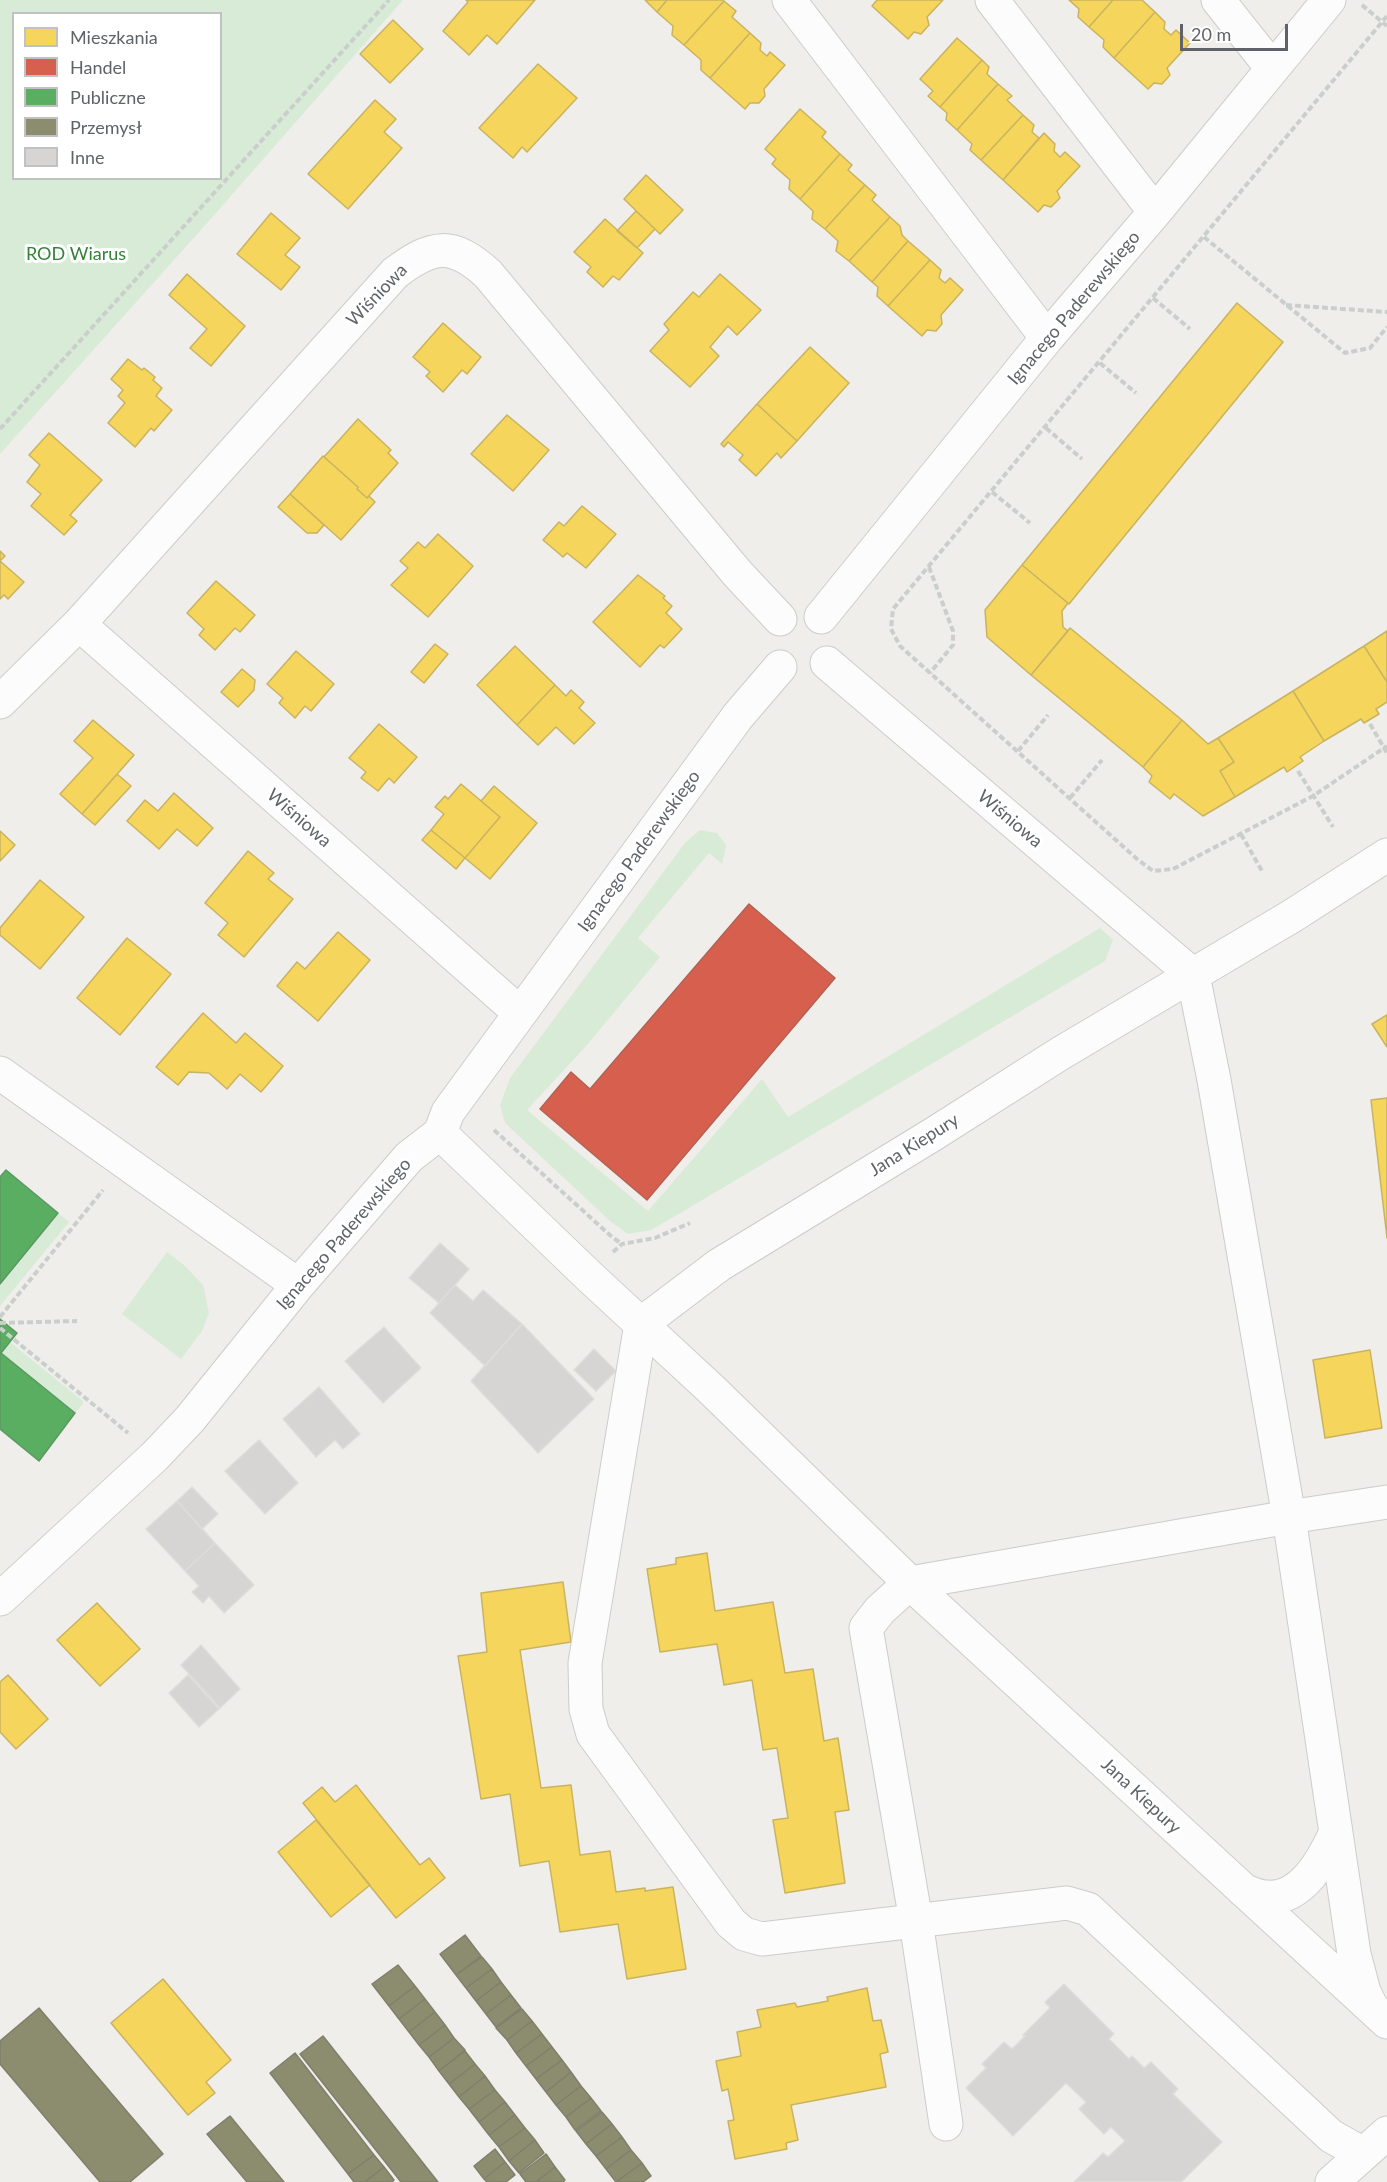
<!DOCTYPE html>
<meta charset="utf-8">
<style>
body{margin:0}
#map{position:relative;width:1387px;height:2182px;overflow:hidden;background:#efeeea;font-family:Lato,sans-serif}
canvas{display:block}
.legend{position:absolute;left:12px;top:12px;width:210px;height:168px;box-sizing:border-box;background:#fff;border:2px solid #bfc1c3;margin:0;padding:8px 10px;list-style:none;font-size:18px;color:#5f6368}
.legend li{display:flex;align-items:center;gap:12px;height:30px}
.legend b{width:30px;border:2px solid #bfc1c3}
.scale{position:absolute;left:1180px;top:24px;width:108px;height:27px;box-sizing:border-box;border:3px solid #5f6368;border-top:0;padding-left:8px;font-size:18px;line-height:21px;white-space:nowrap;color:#5f6368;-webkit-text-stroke:4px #fff;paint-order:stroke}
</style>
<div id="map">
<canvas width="1387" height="2182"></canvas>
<ul class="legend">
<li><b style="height:16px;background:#f6d55c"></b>Mieszkania</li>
<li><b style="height:16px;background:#d6604d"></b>Handel</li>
<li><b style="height:16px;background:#5aae61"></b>Publiczne</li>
<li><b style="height:16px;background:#8c8c6e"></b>Przemysł</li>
<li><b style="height:16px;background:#d6d5d3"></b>Inne</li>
</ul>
<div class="scale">20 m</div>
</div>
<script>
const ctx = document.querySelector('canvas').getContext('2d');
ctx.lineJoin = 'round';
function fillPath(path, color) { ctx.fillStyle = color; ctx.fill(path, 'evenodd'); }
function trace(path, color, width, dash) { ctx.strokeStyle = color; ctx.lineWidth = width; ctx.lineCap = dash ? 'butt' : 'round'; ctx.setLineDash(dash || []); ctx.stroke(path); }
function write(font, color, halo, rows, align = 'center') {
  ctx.font = font + ' Lato,sans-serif'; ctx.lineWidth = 6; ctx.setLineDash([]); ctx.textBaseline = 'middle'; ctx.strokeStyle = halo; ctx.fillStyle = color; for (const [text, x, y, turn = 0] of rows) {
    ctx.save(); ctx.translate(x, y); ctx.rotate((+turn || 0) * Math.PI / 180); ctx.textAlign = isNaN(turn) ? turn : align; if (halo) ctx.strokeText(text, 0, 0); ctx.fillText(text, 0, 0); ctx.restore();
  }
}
fillPath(new Path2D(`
 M0,0H403L208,222L0,454ZM14,14H220V178H14Z
 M700,830L717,833L726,845L722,864L709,853L638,938L660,957L587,1045L527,1110L648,1211L762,1079L788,1117L1100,928L1113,940L1105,961L677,1215L651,1230L628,1234L610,1221L505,1123L500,1105L510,1078L685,843Z
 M58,1213L69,1222L0,1306V1284Z
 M167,1252L184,1265L203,1285L209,1313L202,1331L181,1359L122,1314Z
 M10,1342L84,1402L75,1413L1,1353Z`), '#d8ebd6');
const homes = new Path2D(`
 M466,0H535L497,44L487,35L469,55L443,31L468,2Z
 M645,0H667L657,12Z
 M667,0H723L724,1L684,45L672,35L673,26L657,12Z
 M877,0H943L927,17L929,25L921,34L914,32L908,39L872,6Z
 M1069,0H1113L1089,27L1078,17L1079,9Z
 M1113,0H1142L1155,12L1114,58L1103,47L1104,40L1089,27Z
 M724,1L736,11L732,17L750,33L710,78L701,70V60L684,45Z
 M1155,12L1165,22L1164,29L1171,35L1176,30L1190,43L1167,68L1170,75L1162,84L1154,83L1148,89L1114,58Z
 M393,20L423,49L390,83L360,54Z
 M750,33L761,43L760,50L767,56L770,52L785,65L764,89L765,96L759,103H750L745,109L710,78Z
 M957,38L982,60L940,107L928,96L933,91L920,79Z
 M982,60L989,67L987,74L998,84L957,130L946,120L947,113L940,107Z
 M538,64L577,98L527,152L522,147L513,158L479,128Z
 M998,84L1012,96L1007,100L1023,115L981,160L970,150L972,144L957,130Z
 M375,100L396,119L384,132L402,148L348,209L308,174Z
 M800,109L826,132L822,137L840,154L800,199L789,189L790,180L772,164L776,159L765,149Z
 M1023,115L1034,125L1032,132L1039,138L1003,180L981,160Z
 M1044,133L1055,144L1054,151L1060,157L1065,152L1080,166L1057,191L1060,198L1051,207L1044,205L1038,212L1003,180Z
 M840,154L852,165L848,170L865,185L825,229L812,219L813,211L800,199Z
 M646,175L683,210L660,234L624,199Z
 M865,185L876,195L872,200L890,217L849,261L836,251L838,241L825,229Z
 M636,211L655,229L637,248L617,231Z
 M271,213L300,238L285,255L300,267L281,290L237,254Z
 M890,217L900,226L902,235L908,241L872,282L849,261Z
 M605,219L643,253L619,280L613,276L603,287L587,272L591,267L574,252Z
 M908,241L930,260L888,306L877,296L878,287L872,282Z
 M930,260L941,270L939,278L945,283L950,278L963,290L941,315L942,324L936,331L927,330L922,336L888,306Z
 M187,274L245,326L211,366L190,348L207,329L169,295Z
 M720,274L761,310L737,335L728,326L710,347L719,356L690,387L650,351L669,330L664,324L693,292L699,297Z
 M1237,303L1283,342L1069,604L1022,565Z
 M443,323L481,357L467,374L462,370L443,392L426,376L430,372L413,357Z
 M810,347L849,383L797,441L757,404Z
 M128,359L142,370L144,368L155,377L153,380L162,388L156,396L172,410L154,431L151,428L135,447L108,423L125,403L118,396L123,390L111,379Z
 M757,404L797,441L781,458L777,453L756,476L739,460L743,455L728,442L724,447L721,444Z
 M507,415L549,450L513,491L471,454Z
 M358,419L391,450L388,453L398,463L367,498L357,489L358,487L324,457Z
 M49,433L102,480L70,515L77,521L64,535L31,506L41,494L27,482L40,465L29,455Z
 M323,456L358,487L357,489L367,498L369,496L375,502L341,540L290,494Z
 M290,494L324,525L317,533H307L278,507Z
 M582,506L616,534L586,568L567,553L563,557L543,540L559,522L564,526Z
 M438,534L473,566L428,617L391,585L408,568L400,561L418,542L425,548Z
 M0,551L5,556L0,561L24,582L8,599L4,595L0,599Z
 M1022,565L1068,603L1062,611L1063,627L1068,631L1031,675L987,637L985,610Z
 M638,575L665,596L663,598L672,606L666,613L682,629L664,648L660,645L640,667L593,622Z
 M216,581L255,615L240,632L235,628L215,650L199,635L204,629L187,613Z
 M1070,628L1182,720L1143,767L1031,675Z
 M1387,631V682L1364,646Z
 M435,644L448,654L424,683L411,672Z
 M515,646L555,685L517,725L477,685Z
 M1364,646L1387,682V702L1376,709L1379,714L1364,723L1361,719L1324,741L1293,691Z
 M296,651L334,684L311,711L305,706L295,718L279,703L283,698L267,684Z
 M242,669L255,680L254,690L238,707L221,692Z
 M555,685L566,696L571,690L584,702L579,708L595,723L574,744L556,727L538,745L517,725Z
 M1293,691L1324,741L1300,757L1303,761L1287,772L1284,767L1235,797L1220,771L1234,762L1218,738Z
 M93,720L134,755L82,814L60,794L93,758L74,741Z
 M1182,720L1208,744L1218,738L1234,762L1220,771L1235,797L1203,816L1174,794L1170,799L1149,782L1152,776L1143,767Z
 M379,724L417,757L394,783L389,778L378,791L361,778L366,772L349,758Z
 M117,774L131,786L95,825L82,814Z
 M461,784L500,817L465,858L431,830L444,814L435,807L445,796L448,799Z
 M494,786L537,823L490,879L465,858L500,817L481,801Z
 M174,793L213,828L197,846L177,829L159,849L127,821L145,800L158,811Z
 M431,830L465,858L456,869L422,840Z
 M0,831L15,845L0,861Z
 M248,851L274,873L268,879L293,899L244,957L218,935L228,923L205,903Z
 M40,880L84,917L40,969L0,935V928Z
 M338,932L370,960L318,1021L277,986L297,962L305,969Z
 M127,938L171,974L120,1035L77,998Z
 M203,1013L236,1043L245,1033L283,1066L261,1092L240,1074L227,1089L209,1073L189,1072L178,1085L156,1067Z
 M1387,1015V1047L1372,1024Z
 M1387,1098V1238L1371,1100Z
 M1370,1350L1382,1428L1325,1438L1313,1360Z
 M707,1553L715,1611L773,1602L785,1673L813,1669L824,1741L838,1738L849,1810L835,1812L845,1883L785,1893L773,1820L788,1818L777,1748L763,1750L752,1680L724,1685L717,1644L660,1652L647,1569L676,1564V1558Z
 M563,1582L571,1642L520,1650L541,1788L571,1785L580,1855L610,1851L616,1892L645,1888V1891L673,1887L686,1969L627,1979L618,1924L560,1932L549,1861L520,1866L510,1794L481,1799L458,1656L487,1652L481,1593Z
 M97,1603L140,1649L100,1686L57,1640Z
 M8,1675L48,1719L16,1749L0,1732V1682Z
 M356,1785L420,1865L429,1858L445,1878L396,1918L303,1803L322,1787L335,1802Z
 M316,1820L370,1885L331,1917L278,1852Z
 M163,1979L231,2060L206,2082L215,2093L188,2115L111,2023Z
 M867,1988L873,2021L881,2020L888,2052L880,2054L886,2087L791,2105L798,2140L786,2143L787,2149L735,2159L728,2121L734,2120L728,2089L722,2091L716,2061L741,2056L737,2032L761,2027L757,2010L795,2003L797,2007L828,2001L827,1997Z`);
fillPath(homes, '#f6d55c');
trace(homes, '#c9b360', 1.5);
const shops = new Path2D(`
 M749,904L835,978L647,1200L540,1109L571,1072L590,1089Z`);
fillPath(shops, '#d6604d');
trace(shops, '#b26155', 1.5);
const public = new Path2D(`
 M6,1170L58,1213L0,1284V1177Z
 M0,1319L17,1333L1,1353L75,1413L39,1461L0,1429Z`);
fillPath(public, '#5aae61');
trace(public, '#5c9863', 1.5);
const industry = new Path2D(`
 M465,1935L481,1956L456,1975L440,1954Z
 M482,1957L492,1969L466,1988L456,1975Z
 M398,1965L415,1986L389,2006L372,1984Z
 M492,1969L501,1982L476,2001L466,1988Z
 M501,1982L511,1995L486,2014L476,2001Z
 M415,1986L425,1999L399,2019L389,2006Z
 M511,1995L521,2008L496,2027L486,2014Z
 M425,1999L435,2012L409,2032L399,2019Z
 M39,2008L163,2154L130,2182H100L0,2064V2041Z
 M522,2009L532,2021L507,2040L496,2028Z
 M435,2012L445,2025L419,2045L409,2032Z
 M532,2021L542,2034L516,2053L507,2040Z
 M445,2025L454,2038L429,2057L419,2045Z
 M542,2034L552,2047L526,2066L516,2053Z
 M323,2036L438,2182H401L300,2054Z
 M454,2038L465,2050L439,2071L429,2057Z
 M552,2047L562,2060L536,2079L526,2066Z
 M465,2051L475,2064L449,2084L439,2071Z
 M295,2053L374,2155L348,2174L270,2073Z
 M562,2060L571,2072L546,2092L536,2079Z
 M475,2064L485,2076L459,2097L449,2084Z
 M571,2072L581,2086L556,2105L546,2092Z
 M485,2076L495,2090L469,2109L459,2097Z
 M581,2086L591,2098L566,2117L556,2105Z
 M495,2090L505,2102L479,2122L469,2109Z
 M591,2098L601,2111L575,2130L566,2117Z
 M505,2102L515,2115L489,2135L479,2122Z
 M602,2112L612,2124L586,2144L576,2131Z
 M515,2115L525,2128L499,2147L489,2135Z
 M230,2116L284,2182H247L207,2134Z
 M612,2124L622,2137L596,2156L586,2144Z
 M525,2128L535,2140L509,2161L499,2147Z
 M622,2137L631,2150L606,2169L596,2156Z
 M535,2140L544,2153L519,2173L509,2161Z
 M495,2149L505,2162L484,2179L474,2166Z
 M631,2150L642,2163L616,2182L606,2169Z
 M546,2154L555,2167L536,2182H526L520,2174Z
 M374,2155L384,2167L365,2182H354L348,2174Z
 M505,2162L515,2175L506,2182H487L484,2179Z
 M642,2163L651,2176L643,2182H616Z
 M384,2167L394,2180L392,2182H365Z
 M555,2167L565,2180L563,2182H536Z`);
fillPath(industry, '#8c8c6e');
trace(industry, '#7e806c', 1.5);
const building = new Path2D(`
 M440,1243L469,1269L439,1303L409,1278Z
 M455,1285L473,1301L483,1290L522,1324L485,1366L430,1313Z
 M522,1324L594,1399L538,1453L471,1381Z
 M384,1327L421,1368L383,1403L345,1361Z
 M594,1349L616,1371L596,1391L574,1370Z
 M319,1387L360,1434L343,1449L335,1440L316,1457L283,1419Z
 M259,1440L298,1483L265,1514L225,1471Z
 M192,1487L218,1514L202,1529L177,1501Z
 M177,1501L215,1543L185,1571L146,1529Z
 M215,1543L254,1585L224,1613L209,1596L203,1603L192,1592L199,1586L185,1571Z
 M201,1645L240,1689L220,1708L181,1665Z
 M188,1675L219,1709L199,1727L169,1693Z
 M1064,1984L1114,2034L1109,2039L1129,2059L1132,2056L1144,2068L1151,2062L1178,2089L1173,2094L1222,2142L1181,2182H1074L1103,2153L1108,2157L1125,2141L1111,2127L1104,2134L1079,2109L1086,2102L1066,2083L1013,2136L966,2088L986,2068L982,2064L1004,2042L1012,2049L1025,2036L1023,2035L1050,2008L1045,2002Z`);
fillPath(building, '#d6d5d3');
trace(building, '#deddd9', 1.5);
const minor = new Path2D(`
 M789,0L1047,338
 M992,0L1155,212
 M1218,0L1272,68
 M821,617L1047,338L1155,212L1329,0
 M79,624L520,1013
 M827,663L1193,975
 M0,702L79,624L395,273C432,245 452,241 488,274L737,573L780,619
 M1193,975L1214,1080L1289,1517L1354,1954L1364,1992L1370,2004
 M0,1073L298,1285
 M440,1133L590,1277L711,1389L910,1583L1387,2022
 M641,1324L585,1663L586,1709L593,1734L731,1923L744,1934L762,1939L1067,1903L1088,1909L1331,2136L1363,2154
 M641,1324L719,1265L932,1135L1061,1053L1292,916L1387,855
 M0,1599L155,1456L190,1419L298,1285L409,1157L440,1133L448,1112L738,716L780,667
 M1243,1890C1250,1893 1259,1897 1266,1897C1302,1901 1324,1858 1336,1832
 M946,2124L916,1921L866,1628L880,1610L910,1583L1289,1517L1387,1502
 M1332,2182L1387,2133`);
trace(minor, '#cbcccc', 35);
trace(new Path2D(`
 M1362,5L1387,26
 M1387,16L893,609L891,629L900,646L1137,859L1153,871L1173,869L1313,796L1387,746
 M1204,237L1345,353L1370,348L1387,327
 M1153,298L1190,329
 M1286,305L1387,312
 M1100,363L1136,393
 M1046,428L1082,459
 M0,429L389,0
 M992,492L1030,523
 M929,567L953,631V645L930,673
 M1370,724L1387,753
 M1018,751L1048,715
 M1298,771L1333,827
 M1070,798L1102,760
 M1241,834L1262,871
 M494,1130L612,1237L622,1244
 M613,1252L622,1244L655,1238L690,1223
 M0,1317L103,1190
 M0,1323L77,1321
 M0,1328L128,1433`), '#cacfcc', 4, [6, 3]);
trace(minor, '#fdfcfc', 33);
write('18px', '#348238', '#fff', [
 ["ROD Wiarus",76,254]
]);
write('18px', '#5f6368', '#fff', [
 ["Wiśniowa",377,295,-46],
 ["Ignacego Paderewskiego",1074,308,-50],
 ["Wiśniowa",299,818,41],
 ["Wiśniowa",1010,819,40],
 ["Ignacego Paderewskiego",639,851,-54],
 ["Jana Kiepury",914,1145,-32],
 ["Ignacego Paderewskiego",344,1234,-49],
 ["Jana Kiepury",1141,1796,43]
]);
</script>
